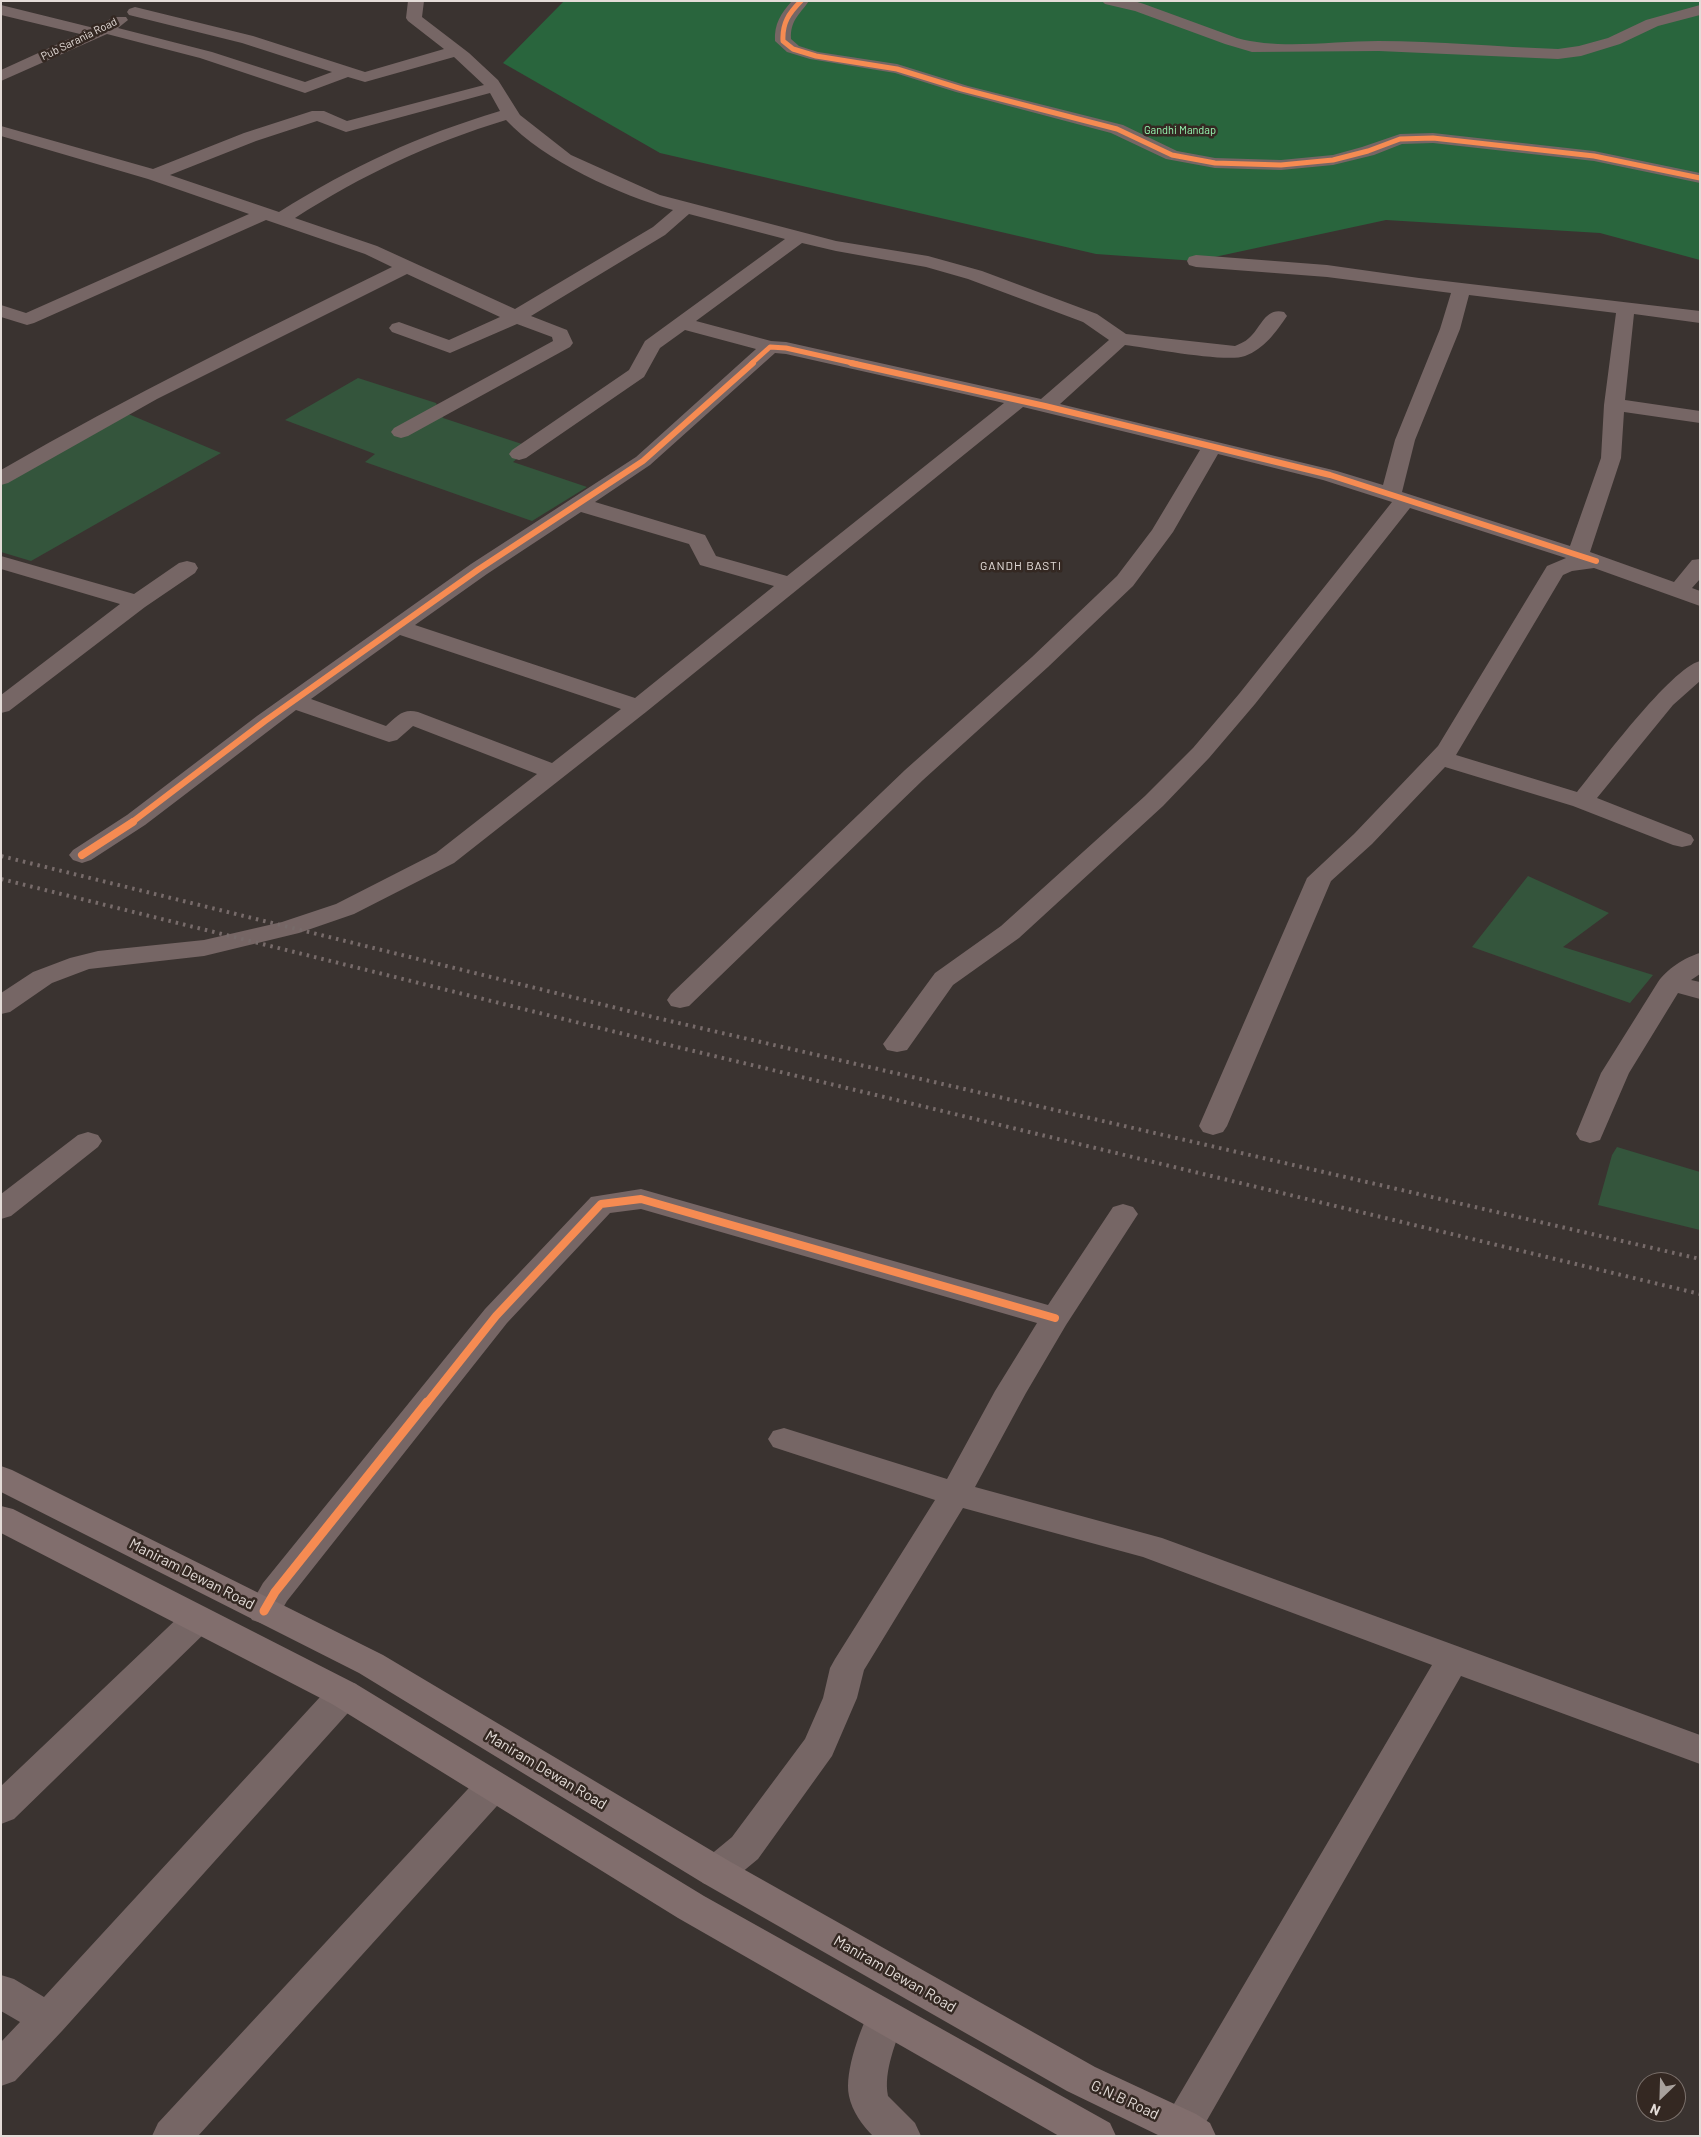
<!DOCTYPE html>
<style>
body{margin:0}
#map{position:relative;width:1701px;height:2137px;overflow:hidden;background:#3a3330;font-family:Barlow,sans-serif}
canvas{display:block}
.frame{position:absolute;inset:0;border:2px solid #e4dcd8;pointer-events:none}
.north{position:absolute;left:1636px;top:2072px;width:50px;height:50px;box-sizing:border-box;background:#342822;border:1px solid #7a706b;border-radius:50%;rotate:204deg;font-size:14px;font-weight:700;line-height:20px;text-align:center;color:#e4dcd8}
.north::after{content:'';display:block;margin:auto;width:18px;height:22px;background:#a8a19d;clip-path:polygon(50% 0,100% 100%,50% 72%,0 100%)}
</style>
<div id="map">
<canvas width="1701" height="2137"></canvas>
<div class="frame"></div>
<div class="north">N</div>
</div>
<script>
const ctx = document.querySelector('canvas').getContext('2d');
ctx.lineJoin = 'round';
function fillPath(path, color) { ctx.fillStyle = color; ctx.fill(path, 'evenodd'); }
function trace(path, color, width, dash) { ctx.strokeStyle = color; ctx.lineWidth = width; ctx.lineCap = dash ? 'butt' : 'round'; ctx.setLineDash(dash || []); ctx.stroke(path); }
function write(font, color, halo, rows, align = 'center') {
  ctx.font = font + ' Barlow,sans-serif'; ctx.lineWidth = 5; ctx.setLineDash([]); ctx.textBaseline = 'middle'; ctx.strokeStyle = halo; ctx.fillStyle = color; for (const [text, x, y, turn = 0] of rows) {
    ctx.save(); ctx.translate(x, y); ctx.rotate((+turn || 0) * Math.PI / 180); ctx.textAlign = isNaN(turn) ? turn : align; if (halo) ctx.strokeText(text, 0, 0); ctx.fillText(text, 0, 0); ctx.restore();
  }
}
fillPath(new Path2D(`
 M358,378L436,403L443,418L531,447L513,462L587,487L532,521L365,462L375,454L285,420Z
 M126,413L221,453L31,561L1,552V483Z
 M1528,876L1609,913L1563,947L1653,975L1630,1003L1472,947Z
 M1617,1147L1700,1172V1230L1598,1205L1612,1155Z`), '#34553c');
fillPath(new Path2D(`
 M564,1H1700V260L1600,233L1386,220L1196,261L1096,254L660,153L503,63Z`), '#29653d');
fillPath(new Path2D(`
 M408,1H424L422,17L469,53L498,80L520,115L571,155L660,195L836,241L928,256L982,271L1097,314L1126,334L1235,346C1239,344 1245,342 1249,338C1261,328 1265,307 1284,312L1287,316C1276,332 1264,349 1245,356C1227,363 1149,348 1125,345L1060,404L1337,471L1383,485L1395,440L1440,329L1451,293L1327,277L1196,267L1189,265L1187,261L1189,257L1196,255L1327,265L1419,278L1700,311V323L1634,314L1625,400L1700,411V423L1624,412L1621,458L1590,552L1674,582L1692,560L1700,559V579L1692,588L1700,591V606L1594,568L1572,571L1563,575L1456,755L1577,792C1599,765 1671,668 1700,661V681L1673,705L1597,798L1691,835L1694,840L1691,845L1682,847L1673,845L1573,806L1445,767L1372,844L1331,881L1227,1126L1223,1132L1213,1135L1203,1132L1199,1126L1307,878L1354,834L1438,746L1544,571L1547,566L1566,558L1410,508L1255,704L1209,758L1163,806L1019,938L953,985L907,1050L897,1052L887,1050L883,1044L935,973L1001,926L1145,796L1193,748L1239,694L1392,502L1323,480L1218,454L1173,532L1133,586L1048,667L923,780L689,1006L680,1008L671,1006L667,1000L671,994L905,770L1032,657L1117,576L1152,530L1200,450L1023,407L646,712L454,863L354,914L299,933L204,956L89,969L52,983L10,1012L1,1014V993L33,972L70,958L98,951L204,940L282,922L336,904L436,853L537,774L413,726L397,740L389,742L296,710L145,825L91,860L82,863L73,860L69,855L73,850L127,815L257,716L471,564L636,457L756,349L685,330L660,348L644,377L526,458L519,460L512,458L509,454L512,450L629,370L645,341L785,239L689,214L665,235L531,316L567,330L573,343L570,347L408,436L401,438L394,436L391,432L394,428L553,341L552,337L517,324L450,353L392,332L389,328L392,324L399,322L449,340L500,317L407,274L157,399L8,483L1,485V470C128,396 260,332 392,267L365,254L266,220L34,323L27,325L1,317V305L26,313L249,214L148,179L1,136V126L153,169L244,133L312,111H324L347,121L484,85L454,57L365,82L348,77L305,93L200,58L107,34L1,81V70L80,34L1,15V5L94,28L114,17H126L128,20L118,28L212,52L305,82L332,72L242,43L129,15L127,12L129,9L135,7L253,36L365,72L444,49L408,21L406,18ZM490,93L500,111C417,136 353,166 279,212L170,175L256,141L317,121L346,132ZM506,120C544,161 620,195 673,210L653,227L515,309L377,246L295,218C362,175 430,143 506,120ZM802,243L836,251L926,267L968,279L1083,322L1109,340L1041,399L786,342L771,341L696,321ZM1469,295L1616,313L1604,405L1601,458L1570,546L1402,492L1415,440L1460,329ZM775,353L786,354L1004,403L787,576L716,556L705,535L595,502L650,465ZM581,512L689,544L700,565L774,586L635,698L415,625L487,574ZM400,635L621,709L552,763L418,712C403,708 397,716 386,726L311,699Z
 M792,1H809C799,15 790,21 791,39L799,46L818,52L897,64L968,86L1123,125L1177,151L1215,158L1281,160L1333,155L1362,147L1400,134L1433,133L1594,151L1700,173V183L1594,161L1433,143L1402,144L1374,155L1333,165L1281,170L1215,168L1166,159L1111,133L956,92L895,73L810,59L787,52L775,41C774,24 781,13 792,1Z
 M1102,1H1134L1144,4L1237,38C1280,50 1333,41 1378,41C1438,41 1498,47 1558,49L1579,46L1608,38L1646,20L1700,5V15L1658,26L1620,44L1581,56L1558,59L1379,51L1252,52L1225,44L1135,11L1105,4Z
 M1,556L134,594L179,563L187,561L195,563L198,568L195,573L145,607L9,711L1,713V695L120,604L1,569Z
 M1700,953V974L1691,980L1700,982V999L1678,993L1629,1073L1600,1140L1590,1143L1580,1140L1576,1134L1601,1073L1658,982C1666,970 1685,957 1700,953Z
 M88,1132L98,1135L102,1141L98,1147L11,1216L1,1219V1194L78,1135Z
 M641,1189L1048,1305L1113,1207L1123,1204L1133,1207L1138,1214L1066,1325L1026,1393L975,1487L1162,1538L1700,1735V1764L1461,1676L1198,2136H1166L1162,2127L1168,2114L1432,1665L1143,1557L963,1508L864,1670L857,1698L832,1756L758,1859L729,1883L716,1887L703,1883L698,1872L703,1861L732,1837L805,1739L823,1698L830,1668L835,1659L935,1500L773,1447L768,1439L773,1431L784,1428L947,1479L995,1391L1037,1323L641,1209L610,1213L507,1323L287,1601L276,1620L264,1624L252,1620L247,1611L263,1583L485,1309L591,1197Z
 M197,1607L209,1611L214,1620L209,1629L14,1819L1,1824V1786L185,1611Z
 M344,1680L356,1684L361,1694L356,1704L62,2031L15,2081L1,2086V2042L20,2022L1,2011V1975L14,1979L44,1997L332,1684Z
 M493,1772L506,1776L511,1786L506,1796L198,2136H152L158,2123L480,1776Z
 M885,2000L898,2005L904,2017C897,2042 883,2070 888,2096L915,2123L921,2136H873C862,2125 852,2111 849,2096C844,2071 861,2028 872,2005Z`), '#766665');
fillPath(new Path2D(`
 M1,1466L12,1470L383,1655L729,1861L1095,2067L1196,2114L1210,2123L1216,2136H1160L1067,2091L703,1883L359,1673L1,1492Z
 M1,1506L13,1509L356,1684L704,1896L1110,2123L1116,2136H1059L678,1918L332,1704L1,1533Z`), '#816e6d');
trace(new Path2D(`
 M1,856L657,1018L1700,1259
 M1,879L644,1039L1700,1294`), '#776b6a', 4, [2.5, 5]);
trace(new Path2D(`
 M801,1C789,13 782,23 783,41L793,49L816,56L897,69L962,89L1117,129L1172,155L1215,163L1281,165L1333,160L1368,151L1400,139L1433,138L1594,156L1700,178
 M751,364L770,347L786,348L857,364`), '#f68b52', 5);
trace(new Path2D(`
 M851,363L1045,406L1330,475L1596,561
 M131,823L265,721L479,569L643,461L753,363`), '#f68b52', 6);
trace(new Path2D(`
 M82,855L133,822
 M426,1404L496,1316L601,1204L641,1199L1055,1318`), '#f68b52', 8);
trace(new Path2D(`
 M264,1611L275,1592L427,1402`), '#f68b52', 9);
write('11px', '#e4dcd8', '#342822', [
 ["Pub Sarania Road",79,39,-26]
]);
write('11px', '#96f6b1', '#342822', [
 ["Gandhi Mandap",1180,130]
]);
ctx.letterSpacing = '1px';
write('12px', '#e4dcd8', '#342822', [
 ["GANDH BASTI",1021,566]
]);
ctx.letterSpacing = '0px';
write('15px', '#e4dcd8', '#342822', [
 ["Maniram Dewan Road",192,1574,27],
 ["Maniram Dewan Road",546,1770,31],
 ["Maniram Dewan Road",895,1974,30],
 ["G.N.B Road",1125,2100,25]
]);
</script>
